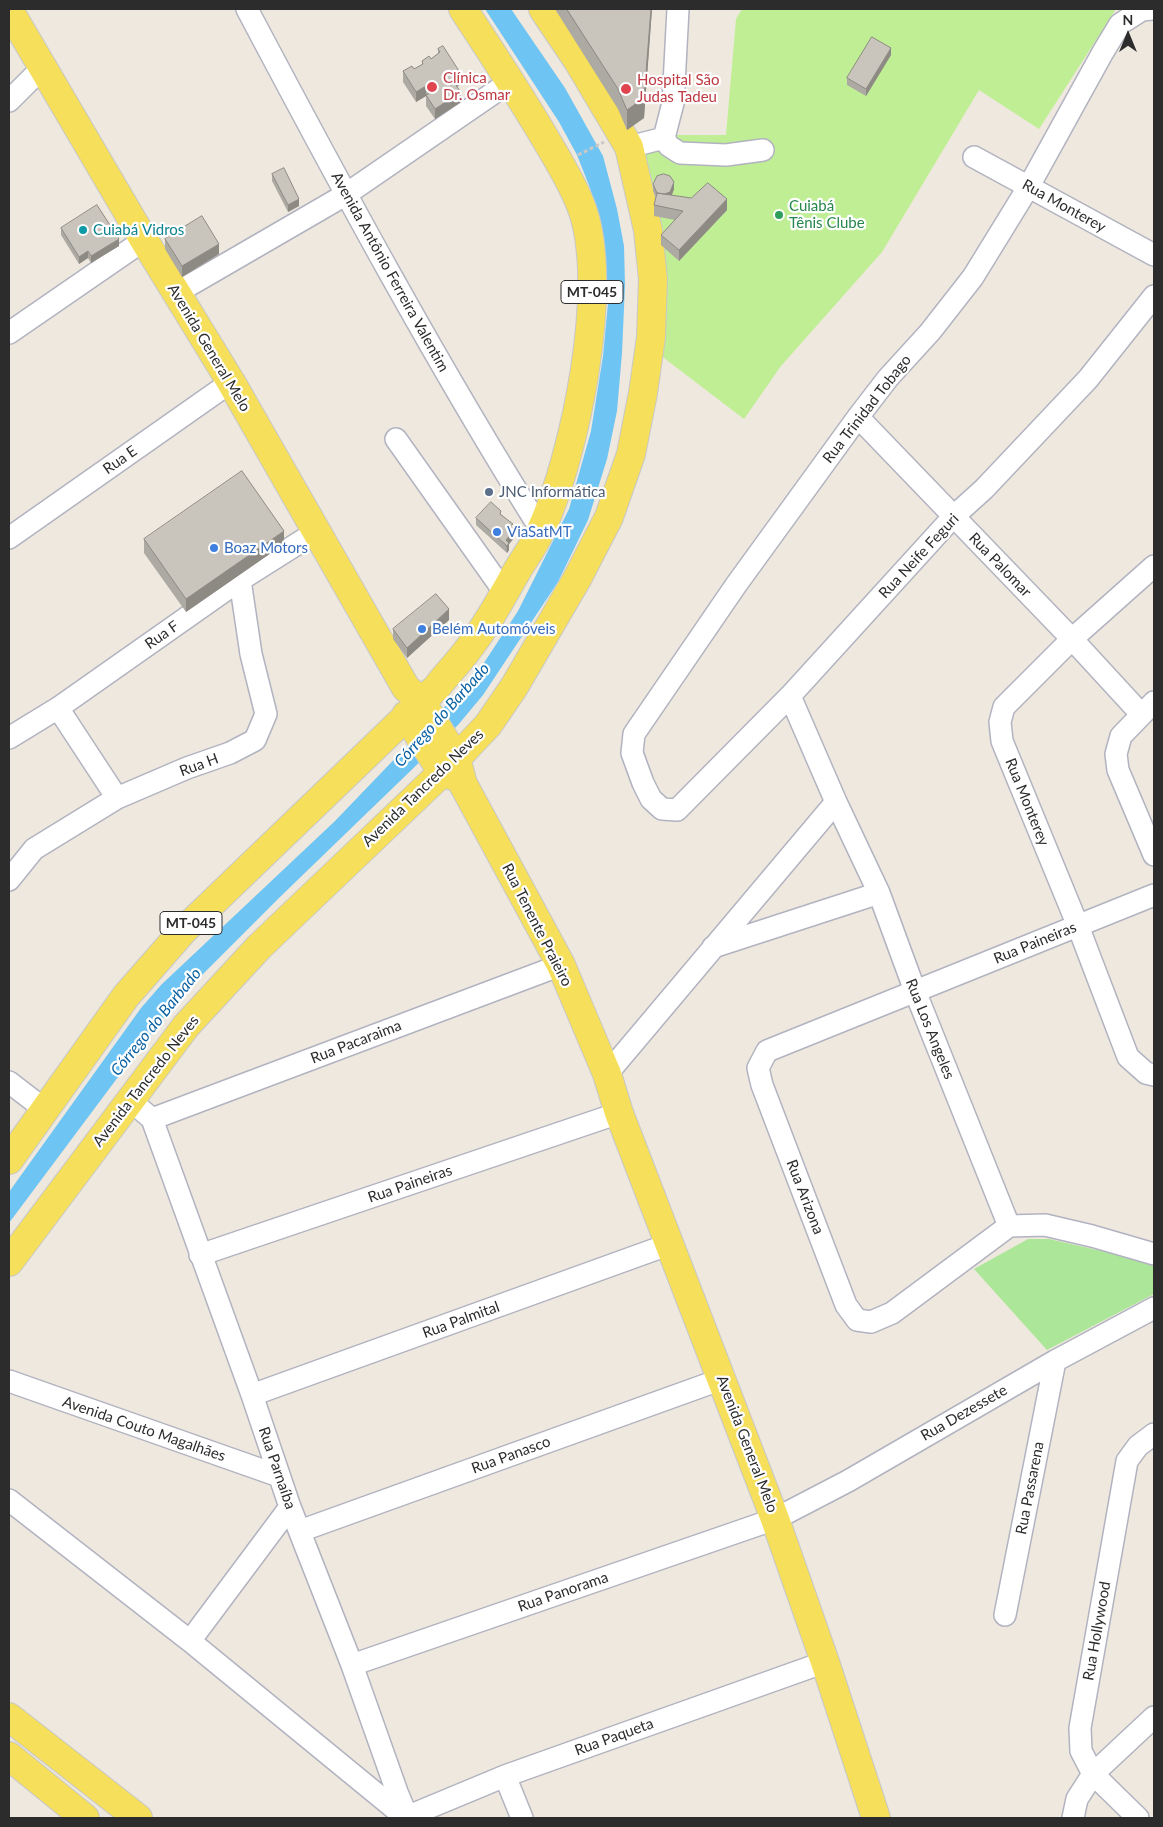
<!DOCTYPE html>
<meta charset="utf-8">
<style>
body{margin:0}
#map{position:relative;width:1163px;height:1827px;overflow:hidden;background:#eee8de;font-family:Lato,sans-serif}
canvas{display:block}
.frame{position:absolute;inset:0;border:10px solid #2c2c2c;pointer-events:none}
.north{position:absolute;left:1103px;top:10px;width:50px;height:50px;-webkit-text-stroke:4px #fff;paint-order:stroke;rotate:0deg;font-size:14px;font-weight:700;line-height:20px;text-align:center;color:#2c2c2c}
.north::after{content:'';display:block;margin:auto;width:18px;height:22px;background:#2c2c2c;clip-path:polygon(50% 0,100% 100%,50% 72%,0 100%)}
</style>
<div id="map">
<canvas width="1163" height="1827"></canvas>
<div class="frame"></div>
<div class="north">N</div>
</div>
<script>
const ctx = document.querySelector('canvas').getContext('2d');
ctx.lineJoin = 'round';
function fillPath(path, color) { ctx.fillStyle = color; ctx.fill(path, 'evenodd'); }
function trace(path, color, width, dash) { ctx.strokeStyle = color; ctx.lineWidth = width; ctx.lineCap = dash ? 'butt' : 'round'; ctx.setLineDash(dash || []); ctx.stroke(path); }
function write(font, color, halo, rows, align = 'center') {
  ctx.font = font + ' Lato,sans-serif'; ctx.lineWidth = 4.5; ctx.setLineDash([]); ctx.textBaseline = 'middle'; ctx.strokeStyle = halo; ctx.fillStyle = color; for (const [text, x, y, turn = 0] of rows) {
    ctx.save(); ctx.translate(x, y); ctx.rotate((+turn || 0) * Math.PI / 180); ctx.textAlign = isNaN(turn) ? turn : align; if (halo) ctx.strokeText(text, 0, 0); ctx.fillText(text, 0, 0); ctx.restore();
  }
}
fillPath(new Path2D(`
 M1028,1239H1049L1154,1263V1294L1047,1350L974,1269Z`), '#ace698');
fillPath(new Path2D(`
 M742,9H1116L1039,129L979,90L882,252L781,366L744,419L660,355L636,160L671,135H726L736,19Z`), '#c0ee94');
fillPath(new Path2D(`
 M485,9H511L565,88L603,156L617,209L624,246L625,285L622,353L617,411L607,459L588,520L558,582L483,695L458,725L281,896L178,999L121,1073L9,1223V1192L141,1008L161,985L335,821L478,672L518,611L569,509L591,431L603,356L608,303L605,256L599,221L590,188L577,155L559,122Z`), '#6ec4f3');
const minor = new Path2D(`
 M247,9C340,185 435,361 541,530
 M1152,9L1142,10L1120,24L1103,52L1029,186L973,277L930,332L888,378L858,417L736,585L634,734L632,753L643,783L651,799L662,809L677,810L790,696L953,517L984,489L1088,379L1154,296
 M9,101L43,67
 M664,138L669,146L680,153L726,155L763,150
 M629,147L664,138L673,103L678,9
 M974,157L1154,255
 M176,293L345,195L511,81
 M9,333L144,240
 M858,417L1072,639L1141,714
 M396,439L505,593
 M9,538L231,382
 M1154,566L1072,639L1004,707L1000,722L1002,741L1078,926L1128,1057L1146,1073L1154,1075
 M790,696L836,802L879,893L915,991L1009,1226L1045,1225L1092,1236L1154,1254
 M1154,702L1121,736L1116,754L1118,770L1154,855
 M58,708L117,798
 M9,738L58,708L240,580L316,532
 M9,880L34,849L117,798L187,768L230,753L255,740L266,714L251,654L240,580
 M713,947L879,893
 M607,1074L836,802
 M9,1082L44,1109
 M130,1100L152,1119L252,1395L290,1507L352,1665L397,1792L407,1816
 M152,1119L561,965
 M1009,1226L892,1313L871,1322L857,1320L846,1305L762,1085L758,1068L767,1051L1154,895
 M200,1255L619,1113
 M9,1381L279,1476
 M252,1395L670,1244
 M9,1500L190,1641L406,1818
 M300,1531L722,1379
 M1005,1615L1055,1361
 M190,1641L290,1507
 M352,1665L775,1519L848,1481L1055,1361L1154,1308
 M505,1776L522,1818
 M404,1818L505,1776L825,1662
 M1073,1818L1077,1799L1093,1774L1154,1717
 M1138,1818L1093,1774L1081,1751L1080,1728L1127,1461L1138,1446L1154,1434`);
const major = new Path2D(`
 M9,10L144,240L231,382L406,688L421,701L456,758L463,784L561,965L607,1074L619,1113L775,1519L825,1662L876,1818
 M406,715L442,772L459,778
 M9,1160L126,996L182,932L437,687C446,675 457,664 466,652C486,627 502,597 518,569C526,556 535,544 541,530C575,456 611,283 581,206C571,180 556,157 542,133C517,91 490,50 463,9
 M9,1262L186,1026L259,947L451,764L488,725L514,687L577,579L609,517L631,454L643,393L651,337L653,279L648,230L629,147L578,61L543,9
 M9,1717L138,1818
 M9,1756L85,1818`);
trace(minor, '#b2b3c0', 24);
trace(major, '#c8c8c8', 30);
trace(new Path2D(`
 M578,155L604,142`), '#c8c8c8', 3, [4, 2.5]);
trace(minor, '#fff', 21);
trace(major, '#f6df5b', 28);
fillPath(new Path2D(`
 M555,9H652L644,118L627,130L618,109Z
 M438,49L461,84L457,87L461,102L435,119L426,106V96L416,102L403,82V71L414,69L422,65V61L431,59L438,54Z
 M891,55L866,96L847,85V78Z
 M272,174L299,206L288,212L272,181Z
 M653,184L674,189L672,195L727,210L679,261L661,245V235L675,220L654,216V205L656,197L653,191Z
 M61,228L119,246L91,263L88,258L79,264L61,235Z
 M165,239L219,254L182,277L165,249Z
 M501,514L513,528L515,537L509,544V550L507,553L476,525V518Z
 M144,539L284,544L186,612L144,553Z
 M449,620L407,658L393,639V629Z`), '#ada9a3');
fillPath(new Path2D(`
 M651,9H652L644,118L627,130V110Z
 M891,48V55L866,96V89Z
 M461,74V84L452,90V80Z
 M426,86V96L416,102V92Z
 M461,92V102L435,119V109Z
 M674,182V189L670,199L664,195Z
 M299,199V206L288,212V205Z
 M727,199V210L679,261V250Z
 M119,239V246L91,263V256Z
 M219,244V254L182,277V266Z
 M88,251V258L79,264V257Z
 M515,530V537L509,544V550L507,553L506,540Z
 M284,531V544L186,612V599Z
 M449,609V620L407,658V648Z`), '#8d8a84');
const building = new Path2D(`
 M567,9H651L644,98L627,110L618,89Z
 M872,37L891,48L866,89L847,78Z
 M443,46L461,74L452,80L461,92L435,109L426,95L430,93L426,86L416,92L403,71L412,66L414,69L423,64L422,61L429,56L431,59L440,52L438,49Z
 M284,168L299,199L288,205L272,174Z
 M664,174L670,176L674,182L670,192L665,194L657,193L653,184L657,176Z
 M708,183L727,199L679,250L661,235L683,211L654,205L657,193L691,198Z
 M97,205L119,239L91,256L88,251L79,257L61,228Z
 M202,216L219,244L182,266L165,239Z
 M242,471L284,531L186,599L144,539Z
 M491,502L501,511L500,514L513,524L510,526L515,530L506,540L509,543L507,546L476,518Z
 M436,594L449,609L407,648L393,629Z`);
fillPath(building, '#c9c5bd');
trace(building, '#8d8a84', 1);
for (const [x, y, r, color] of [
 [432,87,6,"#e0444e"],
 [626,89,6,"#e0444e"],
 [779,215,5,"#2e9e5b"],
 [83,230,5,"#0f9aa8"],
 [489,492,5,"#5c6f8a"],
 [497,532,5,"#3f7fe0"],
 [214,548,5,"#3f7fe0"],
 [422,629,5,"#3f7fe0"]
]) { const dot = new Path2D(); dot.arc(x, y, r, 0, 2 * Math.PI); ctx.fillStyle = color; ctx.fill(dot); trace(dot, '#fff', 2); }
for (const [x, y, w] of [
 [592,292,62],
 [191,923,62]
]) { const box = new Path2D(); box.roundRect(x - w / 2, y - 11.5, w, 23, 4); ctx.fillStyle = '#fff'; ctx.fill(box); trace(box, '#2c2c2c', 1); }
write('bold 14px', '#2c2c2c', null, [
 ["MT-045",592,292],
 ["MT-045",191,923]
]);
write('15px', '#be3a42', '#fff', [
 ["Clínica",443,78],
 ["Dr. Osmar",443,95],
 ["Hospital São",637,80],
 ["Judas Tadeu",637,97]
], 'left');
write('15px', '#27864d', '#fff', [
 ["Cuiabá",789,206],
 ["Tênis Clube",789,223]
], 'left');
write('15px', '#2c2c2c', '#fff', [
 ["Rua Monterey",1064,206,29],
 ["Avenida Antônio Ferreira Valentim",390,272,61],
 ["Avenida General Melo",209,348,59],
 ["Rua Trinidad Tobago",867,409,-52],
 ["Rua E",120,460,-35],
 ["Rua Neife Feguri",919,556,-47],
 ["Rua Palomar",1000,565,46],
 ["Rua F",162,635,-35],
 ["Rua H",199,765,-20],
 ["Avenida Tancredo Neves",423,788,-44],
 ["Rua Monterey",1027,802,68],
 ["Rua Tenente Praieiro",537,925,63],
 ["Rua Paineiras",1035,943,-22],
 ["Rua Los Angeles",930,1029,68],
 ["Rua Pacaraima",356,1042,-21],
 ["Avenida Tancredo Neves",146,1081,-52],
 ["Rua Paineiras",410,1184,-19],
 ["Rua Arizona",805,1197,69],
 ["Rua Palmital",461,1320,-20],
 ["Rua Dezessete",964,1413,-30],
 ["Avenida Couto Magalhães",144,1429,19],
 ["Avenida General Melo",747,1444,69],
 ["Rua Panasco",511,1455,-20],
 ["Rua Parnaíba",277,1468,71],
 ["Rua Passarena",1030,1488,-79],
 ["Rua Panorama",563,1592,-19],
 ["Rua Hollywood",1097,1631,-80],
 ["Rua Paqueta",614,1737,-20]
]);
write('15px', '#0d838f', '#fff', [
 ["Cuiabá Vidros",93,230]
], 'left');
write('15px', '#4e5e75', '#fff', [
 ["JNC Informática",499,492]
], 'left');
write('15px', '#366cbe', '#fff', [
 ["ViaSatMT",507,532],
 ["Boaz Motors",224,548],
 ["Belém Automóveis",432,629]
], 'left');
write('italic 16px', '#0961a3', '#fff', [
 ["Córrego do Barbado",442,715,-48],
 ["Córrego do Barbado",156,1022,-51]
]);
</script>
